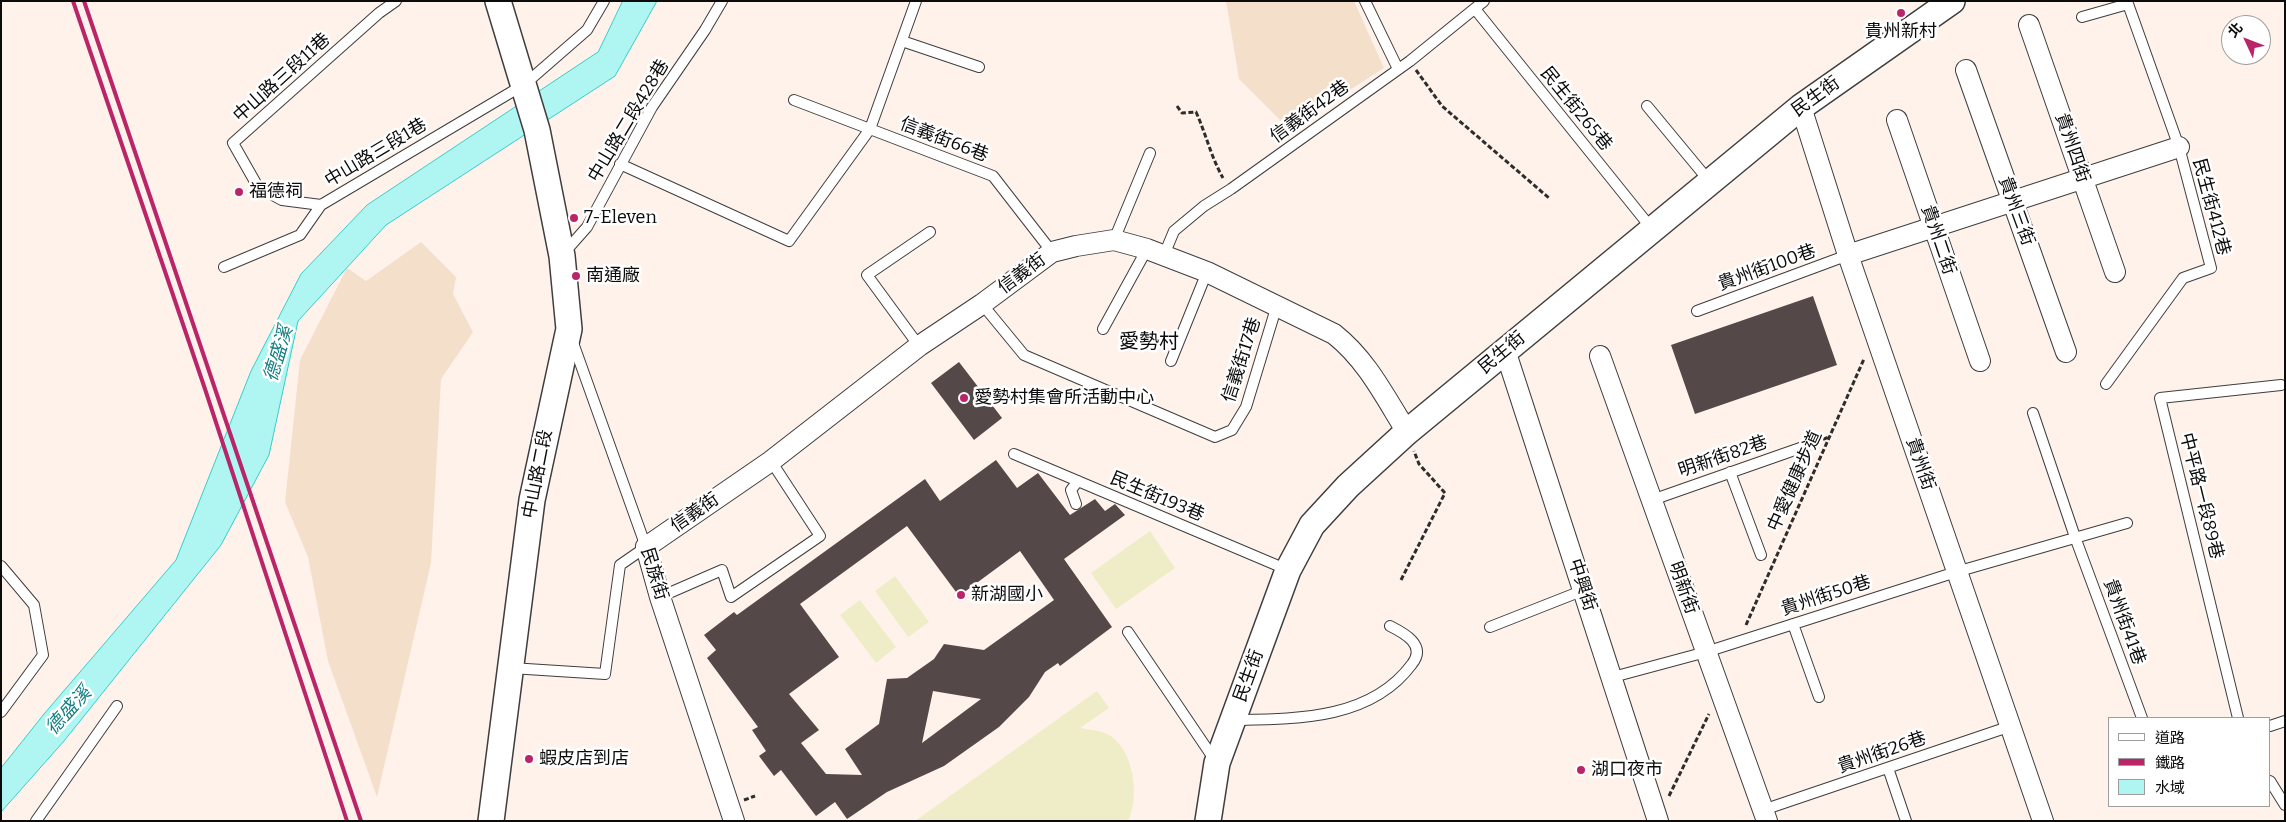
<!DOCTYPE html>
<meta charset="utf-8">
<style>
body{margin:0}
#map{position:relative;width:2286px;height:822px;overflow:hidden;background:#fff2ea;font-family:Bitter,"Noto Sans TC",serif}
canvas{display:block}
.frame{position:absolute;inset:0;border:2px solid #0b0b0b;pointer-events:none}
.legend{position:absolute;left:2108px;top:717px;width:162px;height:90px;box-sizing:border-box;background:#fff;border:1px solid #9d9d9d;margin:0;padding:6px 9px;list-style:none;font-size:15px;color:#0b0b0b}
.legend li{display:flex;align-items:center;gap:10px;height:25px}
.legend b{width:25px;border:1px solid #9d9d9d}
.north{position:absolute;left:2221px;top:15px;width:50px;height:50px;box-sizing:border-box;background:#fff;border:1px solid #9d9d9d;border-radius:50%;rotate:313deg;font-size:14px;font-weight:700;line-height:20px;text-align:center;color:#0b0b0b}
.north::after{content:'';display:block;margin:auto;width:18px;height:22px;background:#ba256a;clip-path:polygon(50% 0,100% 100%,50% 72%,0 100%)}
</style>
<div id="map">
<canvas width="2286" height="822"></canvas>
<div class="frame"></div>
<ul class="legend">
<li><b style="height:6px;background:#fff"></b>道路</li>
<li><b style="height:6px;background:#ba256a"></b>鐵路</li>
<li><b style="height:14px;background:#aff6f3"></b>水域</li>
</ul>
<div class="north">北</div>
</div>
<script>
const ctx = document.querySelector('canvas').getContext('2d');
ctx.lineJoin = 'round';
function fillPath(path, color) { ctx.fillStyle = color; ctx.fill(path, 'evenodd'); }
function trace(path, color, width, dash) { ctx.strokeStyle = color; ctx.lineWidth = width; ctx.lineCap = dash ? 'butt' : 'round'; ctx.setLineDash(dash || []); ctx.stroke(path); }
function write(font, color, halo, rows, align = 'center') {
  ctx.font = font + ' Bitter,"Noto Sans TC",serif'; ctx.lineWidth = 5; ctx.setLineDash([]); ctx.textBaseline = 'middle'; ctx.strokeStyle = halo; ctx.fillStyle = color; for (const [text, x, y, turn = 0] of rows) {
    ctx.save(); ctx.translate(x, y); ctx.rotate((+turn || 0) * Math.PI / 180); ctx.textAlign = isNaN(turn) ? turn : align; if (halo) ctx.strokeText(text, 0, 0); ctx.fillText(text, 0, 0); ctx.restore();
  }
}
fillPath(new Path2D(`
 M1226,1H1354L1384,68L1289,129L1239,79Z
 M421,242L456,277L453,294L473,332L441,379L431,563L377,797L328,661L308,557L285,502L300,360L347,268L366,281Z`), '#f4dfcb');
fillPath(new Path2D(`
 M1150,531L1175,568L1116,609L1091,573Z
 M895,576L929,622L908,637L875,591Z
 M860,600L896,647L876,663L840,615Z
 M1097,691L1109,708L1080,728C1088,730 1100,730 1107,734C1134,747 1140,797 1128,821H915Z`), '#efedc7');
const water = new Path2D(`
 M623,1H657L615,76L386,225L298,321L269,455L221,545L64,741L1,812V768L44,714L176,560L251,371L301,274L367,205L598,52Z`);
fillPath(water, '#aff6f3');
trace(water, '#37ccc9', 1);
fillPath(new Path2D(`
 M1813,296L1837,365L1695,414L1671,345Z
 M959,362L1002,418L974,440L931,383Z
 M996,460L1017,488L1038,473L1070,515L1095,499L1105,511L1115,504L1125,515L1064,559L1112,627L1060,666L1058,663L1045,672L1029,697L999,727L944,766L887,792L847,819L835,802L816,816L781,770L774,776L759,756L766,751L752,730L758,727L707,658L716,650L704,635L734,612L737,615L925,479L940,501ZM907,526L959,596L1020,551L1054,600L984,650L944,644L934,659L907,678L887,679L879,724L845,749L862,775L826,774L801,743L819,730L789,694L839,657L800,604ZM933,691L981,699L922,743Z`), '#544848');
const service = new Path2D(`
 M1365,1L1398,69
 M1475,9L1652,229
 M2082,17L2128,4
 M902,41L979,67
 M794,100L993,176L1052,252
 M1647,106L1710,182
 M620,164L789,241L870,129L916,1
 M321,205L282,200L258,187L233,143L379,13L396,1
 M1114,240L1150,153
 M564,253L587,227L652,107L705,30L722,1
 M1164,255L1174,231L1204,206L1231,189L1410,61L1484,1
 M224,267L300,235L321,205L525,84L587,30L604,1
 M982,304L1024,355L1215,437L1232,430L1246,407L1277,305
 M1697,311L1848,255
 M1103,329L1147,249
 M919,346L867,275L930,232
 M1171,361L1207,272
 M2106,384L2183,278L2211,268L2179,147L2127,1
 M2033,413L2075,537L2142,718
 M1014,454L1288,570
 M1730,472L1761,555
 M1652,500L1806,446
 M1076,504L1071,490L1078,481
 M1,566L34,605L43,655L1,712
 M660,597L722,570L731,597L820,536L771,461
 M1793,624L1819,697
 M1490,627L1584,590
 M1128,632L1216,762
 M511,668L605,674L620,565L646,547L572,340
 M1613,677L1706,652L1956,572L2127,523
 M2238,718L2160,398L2281,385
 M1233,720C1296,719 1371,720 1412,664C1427,645 1404,633 1390,626
 M2270,726L2285,721
 M1888,768L1906,821
 M2270,781L2285,805
 M1763,810L2011,726
 M36,821L117,706`);
const minor = new Path2D(`
 M2029,25L2115,272
 M1966,70L2066,352
 M1801,107L1848,255L2043,821
 M1897,120L1980,361
 M1848,255L2179,147
 M1505,350L1658,821
 M1600,356L1767,821
 M734,821L660,597L646,547L771,461L919,346L982,304L1052,252L1076,246L1114,240L1147,249L1207,272L1334,334C1367,360 1385,397 1407,432`);
const tertiary = new Path2D(`
 M491,821L532,500L569,329L562,256L537,130L498,1
 M1208,821L1217,763L1288,570L1312,525L1348,486L1407,432L1801,107L1952,1`);
trace(service, '#3e3e3e', 12);
trace(minor, '#3e3e3e', 22);
trace(tertiary, '#3e3e3e', 28);
trace(new Path2D(`
 M1416,70L1442,106L1549,198
 M1177,106L1182,113L1196,112C1206,134 1211,157 1223,178
 M1816,442L1829,437
 M1401,580L1445,493L1419,464L1414,451
 M1746,625L1864,359
 M1669,796L1709,714
 M744,800L755,796`), '#2d2d2d', 3, [5, 2.5]);
trace(service, '#fff', 10);
trace(minor, '#fff', 20);
trace(tertiary, '#fff', 25);
trace(new Path2D(`
 M73,1L205,389L347,821
 M84,1L361,821`), '#ba256a', 4);
for (const [x, y, r, color] of [
 [1901,13,5,"#ba256a"],
 [239,192,5,"#ba256a"],
 [574,218,5,"#ba256a"],
 [576,276,5,"#ba256a"],
 [964,398,5,"#ba256a"],
 [961,595,5,"#ba256a"],
 [529,759,5,"#ba256a"],
 [1581,770,5,"#ba256a"]
]) { const dot = new Path2D(); dot.arc(x, y, r, 0, 2 * Math.PI); ctx.fillStyle = color; ctx.fill(dot); trace(dot, '#fff', 2); }
write('18px', '#0b0b0b', '#fff', [
 ["貴州新村",1901,32,"center"],
 ["福德祠",249,192],
 ["7-Eleven",584,218],
 ["南通廠",586,276],
 ["愛勢村集會所活動中心",974,398],
 ["新湖國小",971,595],
 ["蝦皮店到店",539,759],
 ["湖口夜市",1591,770]
], 'left');
write('18px', '#0b0b0b', '#fff', [
 ["中山路三段11巷",282,78,-42],
 ["民生街",1816,97,-36],
 ["民生街265巷",1576,109,51],
 ["信義街42巷",1310,112,-36],
 ["中山路二段428巷",629,121,-59],
 ["信義街66巷",944,140,21],
 ["貴州四街",2072,148,71],
 ["中山路三段1巷",376,153,-31],
 ["民生街412巷",2211,207,75],
 ["貴州三街",2016,211,70],
 ["貴州二街",1938,240,71],
 ["貴州街100巷",1767,268,-20],
 ["信義街",1022,274,-37],
 ["民生街",1502,353,-40],
 ["信義街17巷",1242,360,-72],
 ["明新街82巷",1723,457,-19],
 ["貴州街",1920,464,71],
 ["中山路二段",538,474,-79],
 ["中愛健康步道",1795,481,-66],
 ["中平路一段89巷",2201,496,76],
 ["民生街193巷",1157,497,23],
 ["信義街",695,513,-35],
 ["民族街",654,574,73],
 ["中興街",1582,585,72],
 ["明新街",1683,588,70],
 ["貴州街50巷",1826,596,-18],
 ["貴州街41巷",2124,622,70],
 ["民生街",1249,676,-70],
 ["貴州街26巷",1882,753,-19]
]);
write('italic 19px', '#157e80', '#fff', [
 ["德盛溪",279,354,-73],
 ["德盛溪",69,711,-48]
]);
write('20px', '#0b0b0b', '#fff', [
 ["愛勢村",1149,342]
]);
</script>
